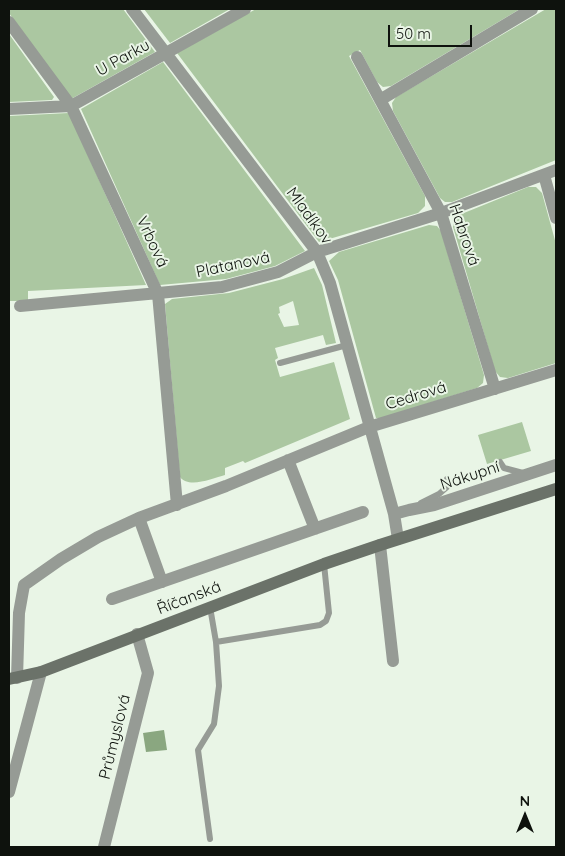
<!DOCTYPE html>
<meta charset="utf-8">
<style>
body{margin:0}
#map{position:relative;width:565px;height:856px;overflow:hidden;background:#e9f5e6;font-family:Quicksand,sans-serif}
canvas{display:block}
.frame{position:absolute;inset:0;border:10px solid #0e120d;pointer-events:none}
.north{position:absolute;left:500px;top:791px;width:50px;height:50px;-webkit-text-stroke:4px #e9f5e6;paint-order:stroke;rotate:0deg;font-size:14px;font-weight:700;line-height:20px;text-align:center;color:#0e120d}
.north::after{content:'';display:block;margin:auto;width:18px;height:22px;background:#0e120d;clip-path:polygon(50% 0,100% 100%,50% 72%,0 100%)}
.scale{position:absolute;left:388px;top:25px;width:84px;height:22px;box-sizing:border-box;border:2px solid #0e120d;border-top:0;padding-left:6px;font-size:15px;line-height:18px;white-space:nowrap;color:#0e120d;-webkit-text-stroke:4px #e9f5e6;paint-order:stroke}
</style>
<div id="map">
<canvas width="565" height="856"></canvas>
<div class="frame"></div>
<div class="north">N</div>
<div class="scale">50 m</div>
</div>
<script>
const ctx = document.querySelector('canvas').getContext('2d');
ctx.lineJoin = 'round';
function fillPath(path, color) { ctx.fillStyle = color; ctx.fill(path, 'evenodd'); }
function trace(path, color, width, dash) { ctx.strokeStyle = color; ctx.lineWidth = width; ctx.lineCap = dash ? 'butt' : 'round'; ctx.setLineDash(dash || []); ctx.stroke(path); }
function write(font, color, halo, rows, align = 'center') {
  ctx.font = font + ' Quicksand,sans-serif'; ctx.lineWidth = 4; ctx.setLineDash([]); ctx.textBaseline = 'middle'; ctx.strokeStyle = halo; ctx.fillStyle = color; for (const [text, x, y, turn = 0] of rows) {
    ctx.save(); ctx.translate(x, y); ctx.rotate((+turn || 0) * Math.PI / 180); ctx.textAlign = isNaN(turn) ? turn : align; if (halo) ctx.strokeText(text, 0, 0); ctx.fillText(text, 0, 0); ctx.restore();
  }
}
fillPath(new Path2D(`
 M9,9H123L155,52L71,99L9,13Z
 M144,9H230L170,43Z
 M256,9H520L391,86L383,87L377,82L360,50L349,56L425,196V206L418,213L319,242L177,53Z
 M546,9H556V160L452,202H445L440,198L393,111L392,103L396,97Z
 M9,34L54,97L52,100L9,102Z
 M163,62L305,251L275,266L226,279L160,285L81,109Z
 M69,113L146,285L28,291V301H9V116Z
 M528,187H536L542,193L556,244V363L508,378L500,377L495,371L453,227L454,220L459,215Z
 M429,225L437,226L441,231L484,375L483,383L477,388L381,418H376L338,280L329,261L339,252Z
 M314,268L322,285L336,343L326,345L323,335L275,348L278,358L275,360L280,377L334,362L350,419L245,463L243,461L225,468V475C213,478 189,489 180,477L165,304L172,299L229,293L283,279ZM293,301L299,325L284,327L278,314L280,313L279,307Z
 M522,422L531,451L487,464L478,435Z`), '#abc7a1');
fillPath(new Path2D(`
 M164,730L167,750L146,752L143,733Z`), '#8aa780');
trace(new Path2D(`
 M280,363L347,345
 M500,462L504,468L523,473
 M421,503L439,494L447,487V479
 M216,642L320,625L326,621L329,613L324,564
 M210,839L198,750L214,724L219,686L216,642L210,607`), '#969b95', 6);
trace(new Path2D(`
 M132,9L317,252L330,283L394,514L398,539
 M9,22L71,106L158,294L177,505
 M357,57L441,213L495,389
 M380,100L532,9
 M9,109L71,106L245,9
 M544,175L556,218
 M20,306L222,287L278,272L317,252L441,213L556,170
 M288,460L315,529
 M394,514L409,510L434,505L556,465
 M139,518L162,582
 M380,545L393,661
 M112,599L363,512
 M17,678L19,613L24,585L61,559L98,537L139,518L226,486L369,427L556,370
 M9,792L41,672
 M104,847L148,673L137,634`), '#969b95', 12);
trace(new Path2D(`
 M9,679L41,672L324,564L380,545L556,489`), '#6b7269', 12);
write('16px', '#0e120d', '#e9f5e6', [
 ["U Parku",123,58,-29],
 ["Mladíkov",309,216,54],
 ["Habrová",464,235,71],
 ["Vrbová",152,242,65],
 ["Platanová",233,265,-12],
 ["Cedrová",416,396,-17],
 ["Nákupní",470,476,-18],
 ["Říčanská",189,598,-21],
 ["Průmyslová",115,737,-76]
]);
</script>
